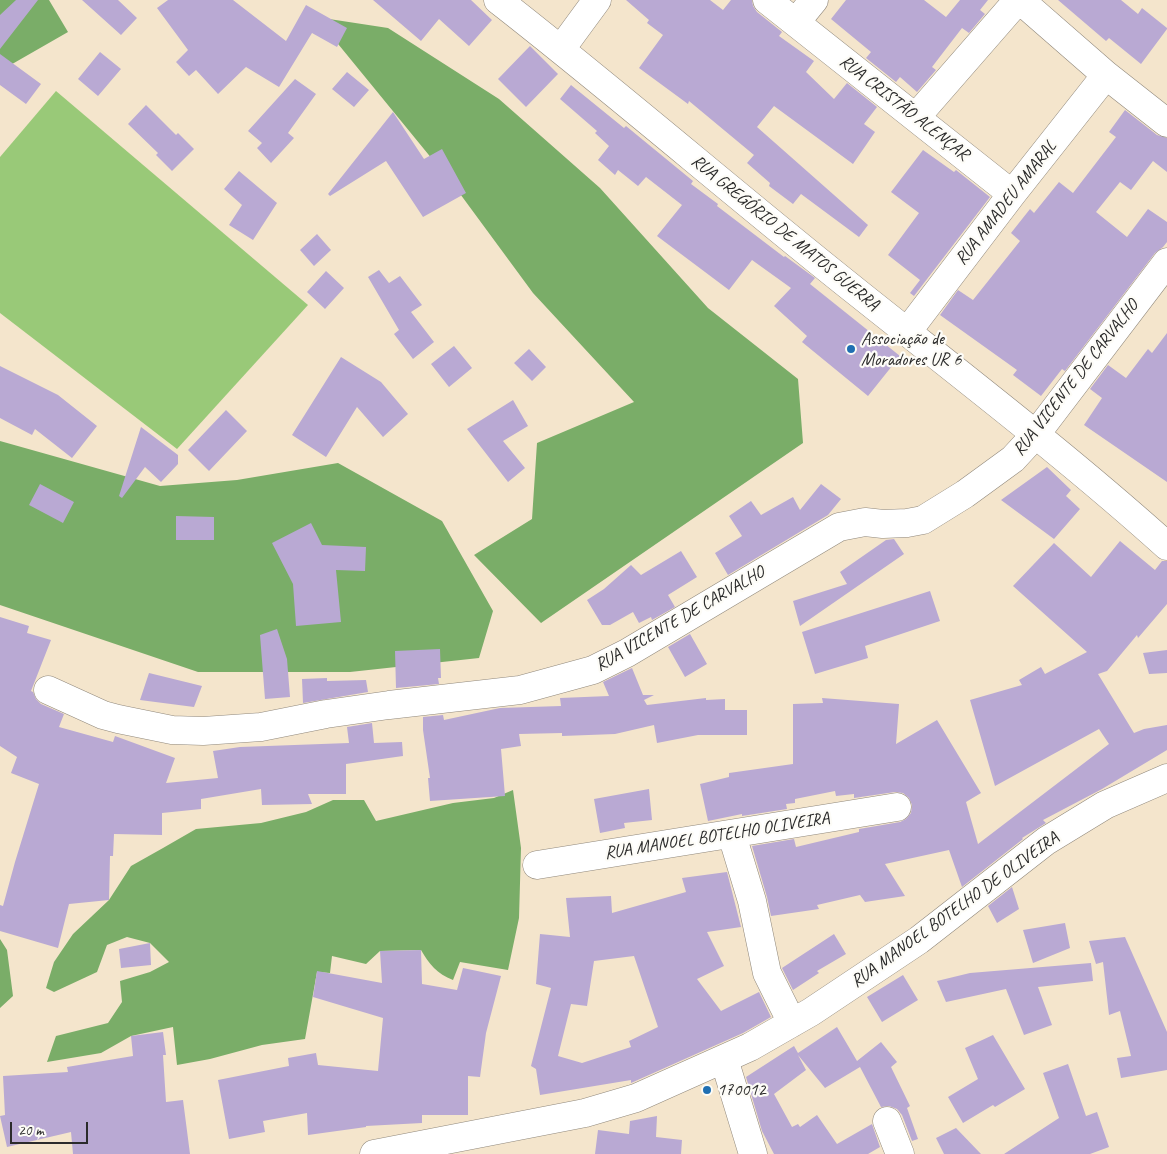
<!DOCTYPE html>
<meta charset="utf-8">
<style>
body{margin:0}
#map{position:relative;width:1167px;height:1154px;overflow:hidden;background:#f4e5cc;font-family:Caveat,sans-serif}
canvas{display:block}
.scale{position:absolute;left:10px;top:1122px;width:78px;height:22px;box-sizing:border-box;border:2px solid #2b2b2b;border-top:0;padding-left:6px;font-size:15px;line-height:18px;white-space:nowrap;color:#2b2b2b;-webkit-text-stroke:4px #fdfcf7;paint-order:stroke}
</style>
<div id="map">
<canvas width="1167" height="1154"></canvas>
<div class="scale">20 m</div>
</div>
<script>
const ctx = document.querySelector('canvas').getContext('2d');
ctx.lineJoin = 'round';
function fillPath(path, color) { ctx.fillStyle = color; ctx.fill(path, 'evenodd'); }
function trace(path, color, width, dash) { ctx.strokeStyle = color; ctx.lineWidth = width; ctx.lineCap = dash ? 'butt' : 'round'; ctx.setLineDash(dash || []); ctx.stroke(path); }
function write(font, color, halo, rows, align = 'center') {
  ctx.font = font + ' Caveat,sans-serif'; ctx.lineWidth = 4.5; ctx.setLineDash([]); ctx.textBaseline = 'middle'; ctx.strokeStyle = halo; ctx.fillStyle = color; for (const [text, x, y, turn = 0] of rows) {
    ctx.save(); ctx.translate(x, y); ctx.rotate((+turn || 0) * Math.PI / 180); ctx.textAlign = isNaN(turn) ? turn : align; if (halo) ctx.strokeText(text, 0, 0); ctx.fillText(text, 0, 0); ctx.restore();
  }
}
fillPath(new Path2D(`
 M56,91L308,305L177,449L0,313V157Z`), '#99c978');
fillPath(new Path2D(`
 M0,0H49L68,32L0,71Z
 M316,17L388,28L499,99L600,188L708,308L798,379L803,443L541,623L474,555L532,519L537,443L634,402L533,293L455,187Z
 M0,441L160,486L237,480L338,463L442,521L493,611L479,658L350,672H198L0,605Z
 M513,790L521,848L519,918L508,970L460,962L453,980C437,974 429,964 421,950L380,951L366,964L332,956L330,973L317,972L305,1039L262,1045L210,1059L177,1065L173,1027L131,1036L101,1053L47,1062L56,1036L108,1023L122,1002L120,981L150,972L169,962L150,943L127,937L107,945L97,972L54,992L46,988L54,962L73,934L109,900L131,866L163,848L196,829L261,823L306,812L333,800H364L376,821L453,803L494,798Z
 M0,939L7,950L13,996L0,1008Z`), '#7aad68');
fillPath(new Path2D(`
 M16,0H38L0,49V15Z
 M82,0H118L137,18L121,35Z
 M168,0H233L286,41L306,5L347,28L337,47L312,33L279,87L246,67L218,94L196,70L189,76L176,62L188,50L157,8Z
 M373,0H471L492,20L469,46L439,19L421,41Z
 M626,0H710L723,10L731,0H752L753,6L757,12L782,32L779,36L814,61L806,72L834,99L847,83L877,107L864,124L875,132L853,164L774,106L757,127L868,225L859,237L801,194L793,204L769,186L770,183L747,163L754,155L689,101L688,104L639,68L663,35L647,23L649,20Z
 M846,0H924L946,17L960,0H988L980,10L985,14L969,33L962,28L932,67L936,70L917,92L900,77L896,82L866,58L871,52L831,19Z
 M1058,0H1121L1138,14L1142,8L1167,28V29L1141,64L1109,38L1106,41Z
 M530,46L558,74L526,107L498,79Z
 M100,52L121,69L98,96L78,79Z
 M0,54L41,84L26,104L0,85Z
 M347,72L369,90L354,107L332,89Z
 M295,79L316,94L288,133L294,138L271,163L257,148L262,143L248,131Z
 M571,85L624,128L626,126L643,140L693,181L691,184L718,204L717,206L784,257L785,256L815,278L810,284L900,356L868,396L802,342L807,336L774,306L791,288L752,260L729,290L657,236L682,205L646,177L638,186L618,170L615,175L598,160L609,146L595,133L597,131L560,99Z
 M146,105L176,135L178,133L194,149L172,171L156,155L158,153L128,124Z
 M1125,110L1157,135L1167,138V172L1153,161L1131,190L1120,182L1096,212L1127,237L1148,209L1167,222V242L1163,247L1155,253L1065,371L1062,369L1041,396L1013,375L1017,370L940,315L958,290L973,300L1020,241L1011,233L1030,209L1034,213L1059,182L1073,193L1116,137L1109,132Z
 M393,112L424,159L442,149L466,193L423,217L386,161L330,196L328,194Z
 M923,150L954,172L956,170L990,197L914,296L910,293L920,280L888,255L919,213L891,192Z
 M239,171L277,203L253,240L229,225L242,205L224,189Z
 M317,234L331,250L314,266L300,250Z
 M379,270L389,283L400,276L422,305L411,312L434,342L413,359L394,334L399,330L368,277Z
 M326,271L344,288L325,309L307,292Z
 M1167,333V482L1084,425L1102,398L1090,389L1108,365L1126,378L1148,349L1152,353Z
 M454,346L472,368L449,387L431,364Z
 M529,349L546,367L532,381L514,363Z
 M341,357L381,382L408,414L383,437L357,407L326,457L292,435Z
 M0,366L58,395L97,426L72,458L35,429L32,435L0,418Z
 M513,400L528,426L503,441L525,468L508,482L467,429Z
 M226,410L247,431L209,471L188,450Z
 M141,427L178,455V464L161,482L145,467L122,498L119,496Z
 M1047,467L1071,490L1066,496L1080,509L1054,539L1001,500Z
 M40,484L74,502L63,523L29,505Z
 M821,484L841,499L828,515L728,575L715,553L742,536L729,516L751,501L761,515L793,497L800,510Z
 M176,516L214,517V540H176Z
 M311,523L322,545L366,547L365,571L336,570L341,622L296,626L293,584L272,543Z
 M894,539L904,554L800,626L793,601L847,584L840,572L886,540Z
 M1120,541L1155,570L1162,561H1167V604L1138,638L1137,635L1107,671L1098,674L1134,733L1144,729L1167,725V750L1102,789L1043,820L1046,823L1022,838L1023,839L962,887L949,850L885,864L905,896L865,902L860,895L817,905L819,909L771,916L767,897L752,846L794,839L796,847L859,832V829L900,822L906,819L911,813L912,805L909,798L903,793L895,792L854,798V794L836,796L835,791L795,799V803L786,804L787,809L742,816V814L708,821L700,784L729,777V773L793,764V704L823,703L822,698L899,704L896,744L937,720L981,793L966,802L978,844L1109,744L1099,729L995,786L970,700L1022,685L1019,680L1041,667L1045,674L1087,652L1013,586L1054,543L1091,577Z
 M681,551L697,577L668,595L675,607L652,620L651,617L639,623L633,612L610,625H602L587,600L604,589L631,565L641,575Z
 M930,591L940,621L865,646L868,658L815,674L802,632Z
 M0,617L29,626L27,633L51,640L31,691L33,692L36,699L41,704L64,714L59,727L113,742L115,736L175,758L166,783L218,778L213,751L240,747L349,743L347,727L372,723L374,743L402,742L403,756L346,764V794H308L312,804L262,805L261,789L201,799V809L162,813V835L114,834L113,856H110L109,900L69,904L58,948L0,931V905L3,906L15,862L39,784L11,773L17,757L0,746Z
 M277,629L287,659L290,697L265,699L260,635Z
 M690,634L707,664L685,677L668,647Z
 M440,649L441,678H438L439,684L396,688L395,651Z
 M1167,650V673L1149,674L1143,653Z
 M632,668L643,695H654L644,700L647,705L706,698V700L725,699V710H747V735H698L657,743L654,725L615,734L562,736V733L519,734L521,746L501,749L505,796L430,801L428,778H430L423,730V717L443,715L444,720L500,708L561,706L560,698L609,696L603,682Z
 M149,673L202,686L194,707L140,700Z
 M327,678V681L366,680L368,692L303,703L302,679Z
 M649,789L652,820L624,823L625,828L600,833L594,799Z
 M727,872L741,927L707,932L724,966L697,979L721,1011L759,992L771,1017L743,1033L631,1083V1080L540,1095L536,1069L531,1066L551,988L536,984L540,934L570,937L566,898L611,896L612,913L686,892L682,878ZM634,956L658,1027L629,1041L631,1047L582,1063L558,1056L571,1004L587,1006L594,961Z
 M1012,887L1019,909L997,923L988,906Z
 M1065,923L1070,948L1033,963L1023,930Z
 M834,934L846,954L817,971L819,973L793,990L782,968Z
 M1125,937L1167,1032V1070L1121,1078L1117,1058L1131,1056L1120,1011L1109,1015L1103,962L1096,964L1089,941Z
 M150,943L151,965L121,968L119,949Z
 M421,950L422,984L457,990L463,968L501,976L486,1033L480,1077L468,1076V1115H422V1123L366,1126V1127L308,1135L307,1113L263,1121L265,1132L229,1139L218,1080L289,1066L288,1058L316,1053L318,1065L378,1071L383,1018L313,997L317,971L382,983L380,951Z
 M1091,963L1093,981L1038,987L1052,1025L1024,1035L1006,989L946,1002L937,981L970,973Z
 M903,975L918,1000L882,1022L867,997Z
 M837,1027L857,1061L881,1042L897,1062L891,1067L910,1106L907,1108L918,1139L912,1141L902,1115L897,1109L889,1106L881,1107L860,1067L825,1088L798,1055L806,1070L774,1094L792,1127L798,1124L800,1127L817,1115L837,1144L872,1124L880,1147L868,1154H774L762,1131L746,1077L794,1046L798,1053Z
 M163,1032L166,1055H163L166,1102L183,1100L190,1154H73L71,1132L7,1147L0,1116L5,1115L3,1076L68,1072L67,1067L133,1056L131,1036Z
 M993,1035L1025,1089L995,1107L993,1105L963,1123L948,1097L978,1079L965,1048Z
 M1068,1064L1086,1116L1097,1112L1109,1147L1090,1154H1004L1059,1118L1043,1073Z
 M657,1116L656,1137L682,1140L681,1154H595L598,1130L629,1134L630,1121Z
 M956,1128L981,1154H944L936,1138Z`), '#b9a9d3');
const minor = new Path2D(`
 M498,0C620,95 737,197 858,293C962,376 1068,457 1167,546
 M767,0L1012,194
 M1020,0L1106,75L1167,123
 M796,22L814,0
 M561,49L597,0
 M916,117L1018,0
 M907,332L1012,194L1106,75
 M48,690L103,715L118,719L172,730L203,731L261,727L326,714L389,705L520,690L593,670L627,653L839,527L865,522L883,524L907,523L923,520L965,494L1013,459L1036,434L1167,262
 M732,835L752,901L767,973L792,1023
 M537,865L897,807
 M724,1059L753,1154
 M887,1121L900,1154
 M374,1154L585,1113L636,1098L750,1047L811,1012L919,940L1046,841L1105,805L1167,778`);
trace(minor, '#90887c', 29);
trace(minor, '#fff', 28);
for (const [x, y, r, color] of [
 [851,349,5,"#1f6fb2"],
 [707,1090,5,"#1f6fb2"]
]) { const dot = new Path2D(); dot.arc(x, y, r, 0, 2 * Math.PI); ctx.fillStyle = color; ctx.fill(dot); trace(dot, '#fdfcf7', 2); }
write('18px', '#2b2b2b', '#fdfcf7', [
 ["RUA CRISTÃO ALENÇAR",904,108,38],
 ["RUA AMADEU AMARAL",1006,203,-52],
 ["RUA GREGÓRIO DE MATOS GUERRA",785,233,39],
 ["RUA VICENTE DE CARVALHO",1076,378,-52],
 ["RUA VICENTE DE CARVALHO",680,619,-30],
 ["RUA MANOEL BOTELHO OLIVEIRA",717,836,-9],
 ["RUA MANOEL BOTELHO DE OLIVEIRA",955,910,-36]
]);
write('18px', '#2b2b2b', '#fdfcf7', [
 ["Associação de",861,339],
 ["Moradores UR 6",861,360],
 ["170012",717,1090]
], 'left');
</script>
